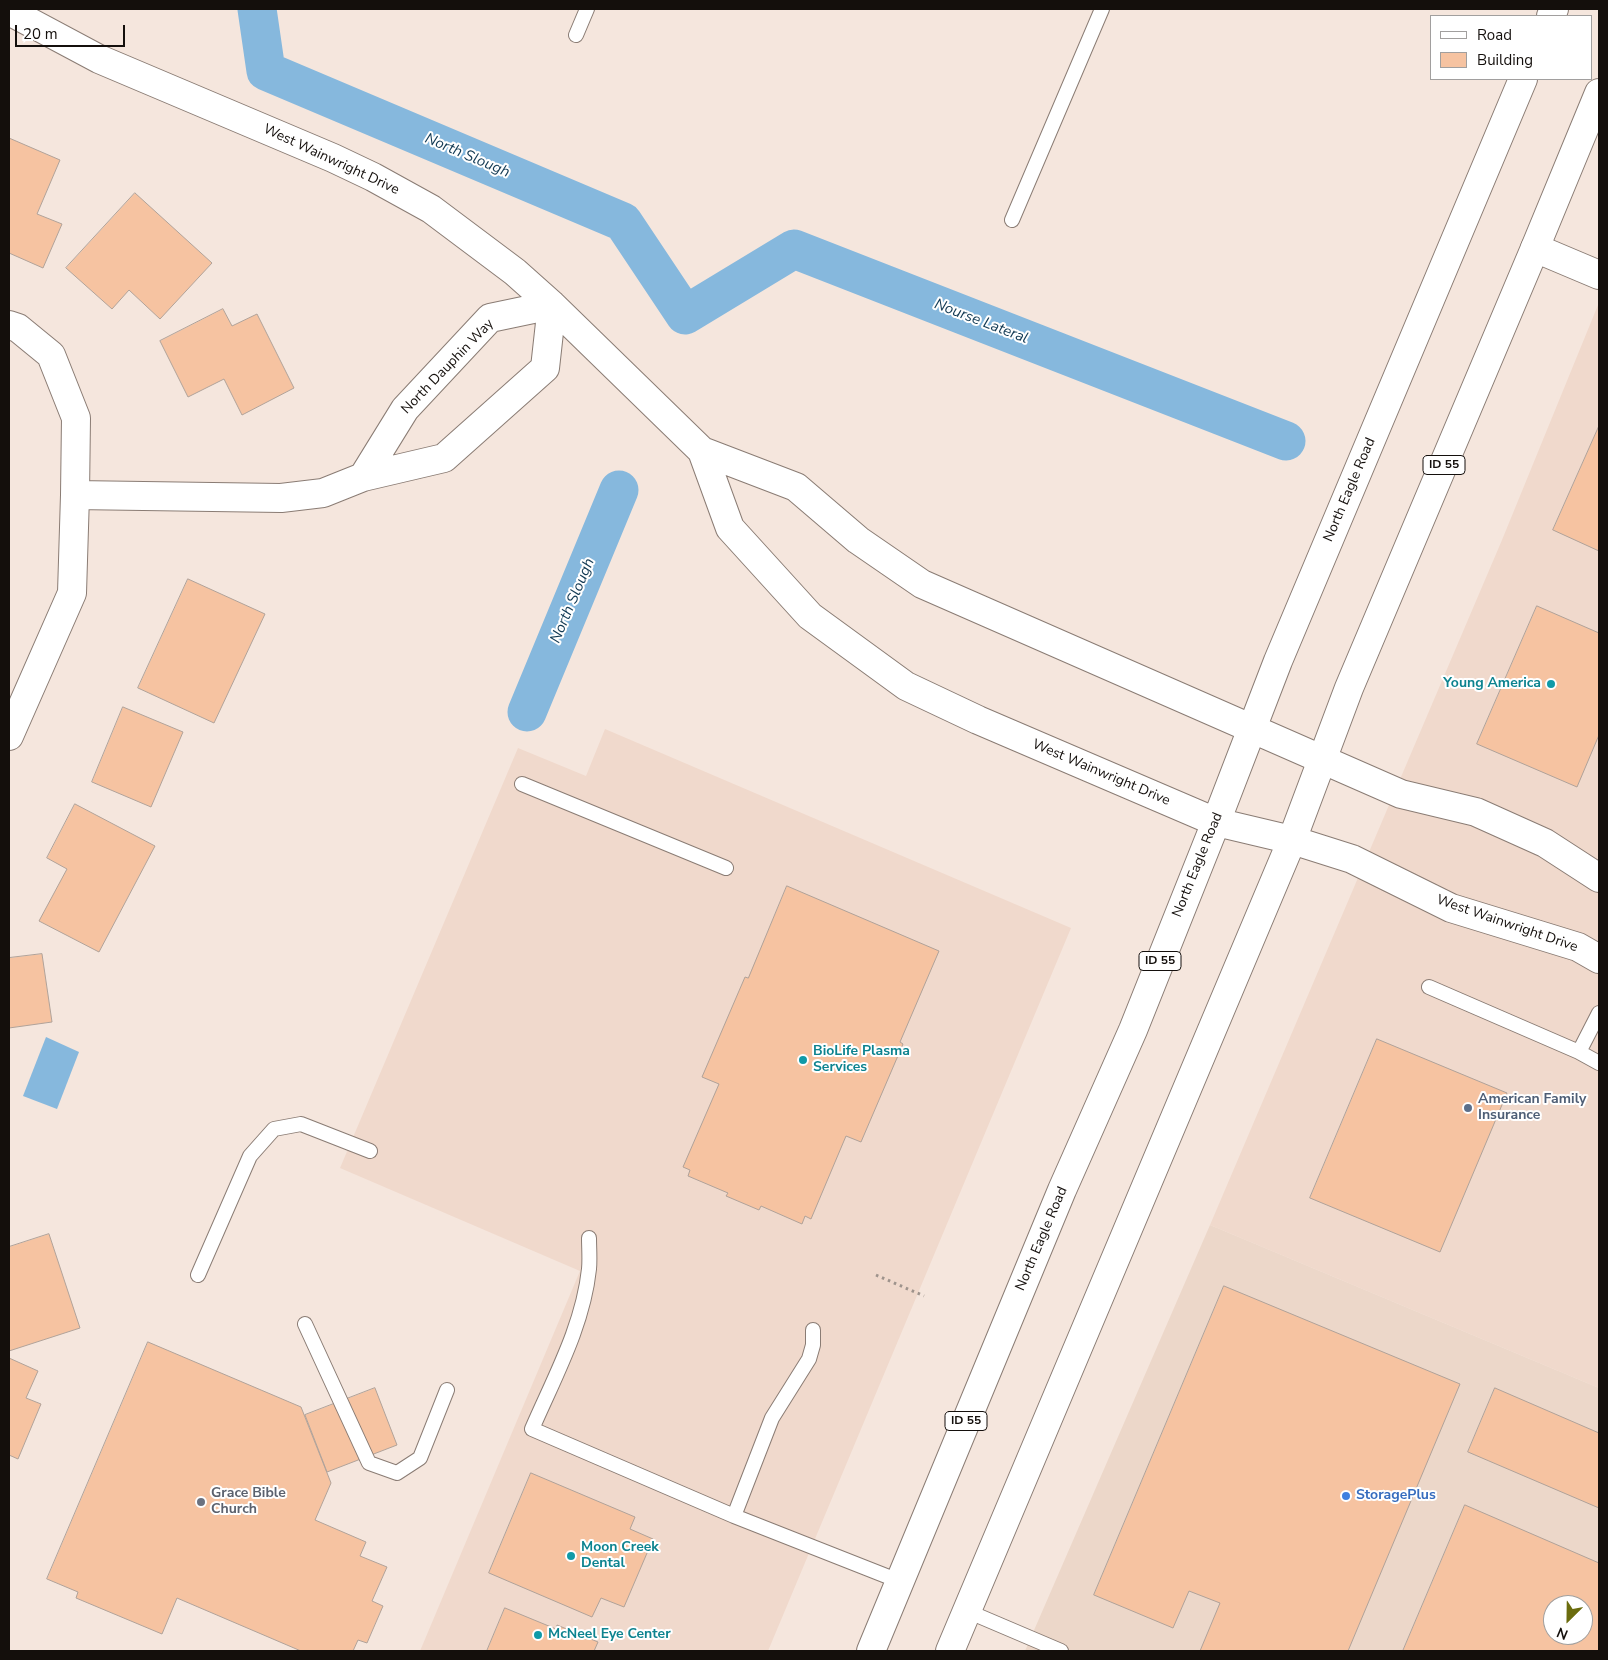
<!DOCTYPE html>
<style>
body{margin:0}
#map{position:relative;width:1608px;height:1660px;overflow:hidden;background:#f5e6dd;font-family:"Nunito Sans",sans-serif}
canvas{display:block}
.frame{position:absolute;inset:0;border:10px solid #140f0c;pointer-events:none}
.legend{position:absolute;left:1430px;top:15px;width:162px;height:65px;box-sizing:border-box;background:#fff;border:1px solid #a19f9e;margin:0;padding:6px 9px;list-style:none;font-size:15px;color:#140f0c}
.legend li{display:flex;align-items:center;gap:10px;height:25px}
.legend b{width:25px;border:1px solid #a19f9e}
.north{position:absolute;left:1543px;top:1595px;width:50px;height:50px;box-sizing:border-box;background:#fff;border:1px solid #a19f9e;border-radius:50%;rotate:203deg;font-size:14px;font-weight:700;line-height:20px;text-align:center;color:#140f0c}
.north::after{content:'';display:block;margin:auto;width:18px;height:22px;background:#6b6c0e;clip-path:polygon(50% 0,100% 100%,50% 72%,0 100%)}
.scale{position:absolute;left:15px;top:25px;width:110px;height:22px;box-sizing:border-box;border:2px solid #140f0c;border-top:0;padding-left:6px;font-size:15px;line-height:18px;white-space:nowrap;color:#140f0c;-webkit-text-stroke:4px #fff;paint-order:stroke}
</style>
<div id="map">
<canvas width="1608" height="1660"></canvas>
<div class="frame"></div>
<ul class="legend">
<li><b style="height:6px;background:#fff"></b>Road</li>
<li><b style="height:14px;background:#f6c3a1"></b>Building</li>
</ul>
<div class="north">N</div>
<div class="scale">20 m</div>
</div>
<script>
const ctx = document.querySelector('canvas').getContext('2d');
ctx.lineJoin = 'round';
function fillPath(path, color) { ctx.fillStyle = color; ctx.fill(path, 'evenodd'); }
function trace(path, color, width, dash) { ctx.strokeStyle = color; ctx.lineWidth = width; ctx.lineCap = dash ? 'butt' : 'round'; ctx.setLineDash(dash || []); ctx.stroke(path); }
function write(font, color, halo, rows, align = 'center') {
  ctx.font = font + ' "Nunito Sans",sans-serif'; ctx.lineWidth = 4; ctx.setLineDash([]); ctx.textBaseline = 'middle'; ctx.strokeStyle = halo; ctx.fillStyle = color; for (const [text, x, y, turn = 0] of rows) {
    ctx.save(); ctx.translate(x, y); ctx.rotate((+turn || 0) * Math.PI / 180); ctx.textAlign = isNaN(turn) ? turn : align; if (halo) ctx.strokeText(text, 0, 0); ctx.fillText(text, 0, 0); ctx.restore();
  }
}
fillPath(new Path2D(`
 M1598,305H1599V1388L1210,1225L1502,540Z
 M605,729L1071,928L768,1651H420L580,1271L340,1168L518,748L586,776Z`), '#f0d9cc');
fillPath(new Path2D(`
 M1210,1225L1599,1388V1651H1025ZM1553,1605H1583V1635H1553Z`), '#ecd7c9');
fillPath(new Path2D(`
 M46,1037L79,1052L57,1109L23,1096Z`), '#86b8dd');
trace(new Path2D(`
 M257,9L266,71L623,222L685,315L794,249L1286,441
 M527,712L619,490`), '#86b8dd', 39);
const building = new Path2D(`
 M9,138L60,160L37,214L62,224L43,268L9,253Z
 M135,193L212,263L160,319L129,290L112,309L66,268Z
 M223,309L232,326L257,314L294,388L242,415L224,379L188,397L160,341Z
 M1599,426V551L1553,530Z
 M188,579L265,614L214,723L138,688Z
 M1537,606L1599,633V735L1577,787L1477,744Z
 M123,707L183,732L151,807L92,782Z
 M75,804L155,846L99,952L39,921L67,869L47,858Z
 M787,886L939,951L900,1042L903,1044L861,1142L846,1136L811,1219L805,1216L802,1224L761,1206L759,1210L726,1196L728,1193L688,1176L690,1170L683,1167L719,1084L702,1077L745,977L748,978Z
 M42,954L52,1022L9,1028V958Z
 M1377,1039L1507,1093L1440,1252L1310,1198Z
 M49,1234L80,1328L9,1351V1247Z
 M1224,1286L1460,1384L1348,1651H1200L1220,1603L1189,1591L1173,1628L1094,1595Z
 M148,1342L301,1407L331,1483L315,1520L366,1542L360,1556L387,1567L372,1601L383,1606L367,1643L358,1640L353,1651H301L177,1598L162,1634L76,1598L78,1592L47,1579Z
 M9,1358L38,1371L26,1398L41,1404L18,1459L9,1455Z
 M375,1388L397,1445L327,1472L305,1415Z
 M1495,1388L1599,1433V1508L1468,1452Z
 M531,1473L635,1517L630,1529L653,1539L624,1607L601,1598L592,1617L489,1573Z
 M1465,1505L1599,1563V1651H1403ZM1553,1605H1583V1635H1553Z
 M505,1608L556,1629L557,1625L598,1642L594,1651H487Z`);
fillPath(building, '#f6c3a1');
trace(building, '#b0a299', 1);
const service = new Path2D(`
 M576,35L587,9
 M1012,220L1102,9
 M522,784L726,868
 M1429,987L1579,1052L1599,1013
 M1579,1052L1599,1063
 M589,1238C589,1248 590,1259 589,1269C583,1326 554,1378 532,1429L734,1516L899,1581
 M198,1275L250,1156L274,1129L301,1124L370,1151
 M305,1324L369,1463L397,1473L420,1458L447,1390
 M734,1516L772,1418L809,1359L813,1345V1330
 M967,1611L1061,1651`);
const minor = new Path2D(`
 M9,11L99,59L333,158L373,177L431,209L515,272L552,305L702,451L796,487L858,540L922,584L1401,794L1476,812L1545,843L1599,878
 M1535,248L1599,275
 M9,325L18,328L51,355L76,418L75,495
 M702,451L730,528L810,616L906,686L978,720L1216,822L1292,840L1352,859L1451,908L1578,947L1599,959
 M9,736L72,593L75,495L281,498L323,493L363,477L444,458L545,368L552,305L490,318L405,409L363,477`);
const trunk = new Path2D(`
 M1551,16L1554,9
 M871,1651L1062,1190L1133,1030L1216,822L1278,661L1523,79
 M950,1651L1292,840L1349,688L1535,248L1599,93`);
trace(service, '#8a7c74', 16);
trace(minor, '#8a7c74', 30);
trace(trunk, '#8a7c74', 30);
trace(new Path2D(`
 M876,1275L924,1296`), '#9e938c', 3, [2.5, 4]);
trace(service, '#fff', 14);
trace(minor, '#fff', 28);
trace(trunk, '#fff', 28);
for (const [x, y, r, color] of [
 [1551,684,5,"#0f9aa8"],
 [803,1060,5,"#0f9aa8"],
 [1468,1108,5,"#5c6f8a"],
 [1346,1496,5,"#3f7fe0"],
 [201,1502,5,"#6b7280"],
 [571,1556,5,"#0f9aa8"],
 [538,1635,5,"#0f9aa8"]
]) { const dot = new Path2D(); dot.arc(x, y, r, 0, 2 * Math.PI); ctx.fillStyle = color; ctx.fill(dot); trace(dot, '#fff', 2); }
for (const [x, y, w] of [
 [1444,465,42],
 [1160,961,42],
 [966,1421,42]
]) { const box = new Path2D(); box.roundRect(x - w / 2, y - 9.5, w, 19, 4); ctx.fillStyle = '#fff'; ctx.fill(box); trace(box, '#140f0c', 1); }
write('bold 12px', '#140f0c', null, [
 ["ID 55",1444,465],
 ["ID 55",1160,961],
 ["ID 55",966,1421]
]);
write('14px', '#140f0c', '#fff', [
 ["West Wainwright Drive",331,160,25],
 ["North Dauphin Way",448,367,-46],
 ["North Eagle Road",1350,490,-67],
 ["West Wainwright Drive",1101,773,23],
 ["North Eagle Road",1198,865,-68],
 ["West Wainwright Drive",1507,924,19],
 ["North Eagle Road",1042,1239,-67]
]);
write('bold 14px', '#0d838f', '#fff', [
 ["Young America",1541,684,"right"],
 ["BioLife Plasma",813,1052],
 ["Services",813,1068],
 ["Moon Creek",581,1548],
 ["Dental",581,1564],
 ["McNeel Eye Center",548,1635]
], 'left');
write('bold 14px', '#4e5e75', '#fff', [
 ["American Family",1478,1100],
 ["Insurance",1478,1116]
], 'left');
write('bold 14px', '#5b616d', '#fff', [
 ["Grace Bible",211,1494],
 ["Church",211,1510]
], 'left');
write('bold 14px', '#366cbe', '#fff', [
 ["StoragePlus",1356,1496]
], 'left');
write('italic 15px', '#113953', '#fff', [
 ["North Slough",467,156,23],
 ["Nourse Lateral",981,322,21],
 ["North Slough",573,601,-67]
]);
</script>
